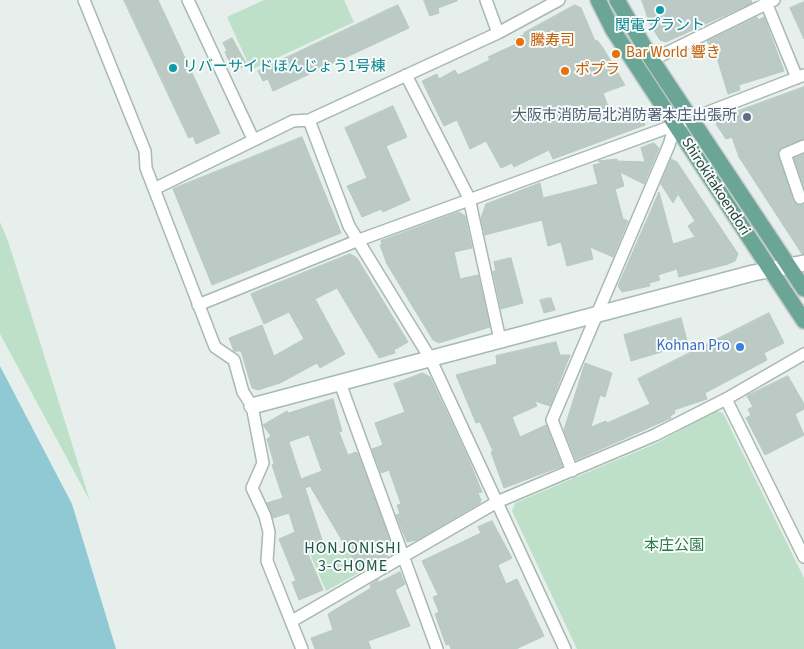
<!DOCTYPE html>
<meta charset="utf-8">
<style>
body{margin:0}
canvas{display:block;background:#e6efeb}
</style>
<canvas width="804" height="649"></canvas>
<script>
const ctx = document.querySelector('canvas').getContext('2d');
ctx.lineJoin = 'round';
function fillPath(path, color) { ctx.fillStyle = color; ctx.fill(path, 'evenodd'); }
function trace(path, color, width, dash) { ctx.strokeStyle = color; ctx.lineWidth = width; ctx.lineCap = dash ? 'butt' : 'round'; ctx.setLineDash(dash || []); ctx.stroke(path); }
function write(font, color, halo, rows, align = 'center') {
  ctx.font = font + ' "Source Sans 3","Noto Sans JP",sans-serif'; ctx.lineWidth = 4; ctx.setLineDash([]); ctx.textBaseline = 'middle'; ctx.strokeStyle = halo; ctx.fillStyle = color; for (const [text, x, y, turn = 0] of rows) {
    ctx.save(); ctx.translate(x, y); ctx.rotate((+turn || 0) * Math.PI / 180); ctx.textAlign = isNaN(turn) ? turn : align; if (halo) ctx.strokeText(text, 0, 0); ctx.fillText(text, 0, 0); ctx.restore();
  }
}
fillPath(new Path2D(`
 M264,0H344L354,22L251,70L227,17Z
 M0,222L8,241L90,501L0,334Z
 M716,411L723,413L804,578V649H577L512,511L515,503L657,443Z
 M334,544L339,554L347,550L360,572L326,591L310,554Z`), '#bfe0c8');
fillPath(new Path2D(`
 M0,366L72,504L116,649H0Z`), '#8ec9d4');
const building = new Path2D(`
 M124,0H158L220,133L196,144L193,136L189,138Z
 M424,0H457V1L438,8L439,13L430,16Z
 M642,0H751L752,3L666,42L660,40L650,24Z
 M804,2V39L790,8Z
 M398,5L409,28L273,91L268,79L263,81L258,71Z
 M575,5L581,8L595,41L597,40L603,48L625,85L603,93L612,117L639,107L645,125L553,159L549,150L514,167L512,163L501,168L486,141L470,149L457,120L444,126L422,81L437,74L439,79L455,70L458,75L490,60L488,57L516,44L514,39L525,34L524,33Z
 M757,17L758,20L764,17L784,71L739,85L740,90L728,94L717,58L707,41Z
 M232,38L247,65L236,70L234,66L232,67L225,52L227,51L223,43Z
 M804,87V139L782,147L778,153L793,201L798,205H804V254H802L739,157L732,137L726,139L716,124L719,118Z
 M393,106L407,137L386,146L410,200L383,212L381,209L362,217L347,186L367,178L345,128Z
 M302,137L341,233L212,285L173,189Z
 M654,143L659,148L644,184L620,172L624,186L615,189L623,219L628,221L613,257L590,247L593,259L567,266L561,242L548,246L542,220L485,235L481,218L486,204L540,183L543,198L598,184L593,165L602,163L598,161L617,159V161L645,162L641,148Z
 M804,154V186L794,158Z
 M671,159L677,162L738,254L735,261L728,264L679,277L677,269L658,275L660,280L649,283L650,286L622,292L618,286L659,192L673,244L695,237L688,226L695,221L678,194L673,203L661,184Z
 M459,212L465,216L472,248L454,252L460,279L478,275L490,327L439,343L433,340L387,264L380,245L382,244L381,241Z
 M350,254L357,258L408,342L394,350L395,353L379,358L337,288L315,299L345,354L320,368L317,363L280,383L258,390L252,388L241,351H234L229,338L262,325L274,356L304,339L289,312L264,324L251,294Z
 M511,258L523,303L501,309L493,271H496L494,262Z
 M551,298L555,310L544,313L540,300Z
 M769,313L784,343L764,353L767,360L705,393L707,399L674,410L675,413L670,416L671,418L576,460L564,430L585,363L612,373L605,397L600,395L591,427L606,421L607,423L650,404L638,379Z
 M681,318L688,344L631,361L624,335Z
 M556,342L560,355H570L550,406L535,401L537,406L512,417L520,437L546,425L562,466L504,488L491,452L493,451L480,422L476,423L456,375L497,364L496,356Z
 M423,373L430,377L468,458L482,492L478,493L481,500L480,503L417,540L407,542L396,515L400,514L397,505L401,504L389,470L381,473L372,449L383,445L375,423L405,412L394,384Z
 M788,376L804,404V409L795,414L804,435L765,455L746,418L751,415L748,409L753,407L747,396Z
 M333,399L342,431L339,432L348,455L356,452L358,454L392,546L387,557L360,571L310,486L305,488L324,546L307,552L323,590L299,600L292,582L296,581L279,539L295,532L289,513L273,518L267,503L283,498L272,465L274,463L267,439L271,436L263,425L287,411L288,413ZM309,435L322,471L301,479L289,442Z
 M492,521L512,558L498,565L506,584L517,579L544,636L516,649H451L449,644L446,645L435,614L439,612L433,597L438,595L422,561L481,533L478,527Z
 M400,572L405,584L395,590L410,626L368,641L371,649H315L311,638L333,630L328,614L371,588L370,585L379,579L377,583Z`);
fillPath(building, '#bbcac4');
trace(building, '#b8c9c2', 1);
const street = new Path2D(`
 M84,0L145,151L146,168L215,347L234,360L243,392L252,406L263,463L252,488L265,516L269,532L267,561L302,649
 M188,0L253,139
 M486,0L498,33
 M765,0L797,78
 M652,60L774,0
 M406,75L469,198L500,340
 M309,120L498,33L559,0
 M154,189L293,121L309,120L349,226L430,358L565,649
 M800,198L785,154L804,146
 M198,305L359,240L675,125L804,75
 M340,383L437,649
 M726,399L804,557
 M572,471L552,420L669,145L675,125
 M292,621L497,502L655,435L726,399L804,354`);
const secondary = new Path2D(`
 M252,406L753,273L804,263`);
const primary = new Path2D(`
 M598,0L613,30L804,321
 M617,0L652,60L804,289`);
trace(street, '#a8b8b2', 14);
trace(secondary, '#a4bbb3', 18);
trace(primary, '#c2cac8', 18);
trace(street, '#fff', 11);
trace(secondary, '#fff', 15);
trace(primary, '#6aa596', 15);
for (const [x, y, r, color] of [
 [660,10,5,"#0f9aa8"],
 [520,42,5,"#e8710a"],
 [616,54,5,"#e8710a"],
 [173,68,5,"#0f9aa8"],
 [565,71,5,"#e8710a"],
 [747,117,5,"#5c6f8a"],
 [740,347,5,"#3f7fe0"]
]) { const dot = new Path2D(); dot.arc(x, y, r, 0, 2 * Math.PI); ctx.fillStyle = color; ctx.fill(dot); trace(dot, '#f7fbf9', 2); }
write('15px', '#0d838f', '#f7fbf9', [
 ["関電プラント",660,27],
 ["リバーサイドほんじょう1号棟",183,68,"left"]
]);
write('15px', '#c56008', '#f7fbf9', [
 ["騰寿司",530,42],
 ["Bar World 響き",626,54],
 ["ポプラ",575,71]
], 'left');
write('15px', '#4e5e75', '#f7fbf9', [
 ["大阪市消防局北消防署本庄出張所",737,117]
], 'right');
write('15px', '#24423a', '#f7fbf9', [
 ["Shirokitakoendori",715,187,57]
]);
write('15px', '#366cbe', '#f7fbf9', [
 ["Kohnan Pro",730,347]
], 'right');
write('15px', '#2d7a4b', '#f7fbf9', [
 ["本庄公園",674,547]
]);
ctx.letterSpacing = '1px';
write('16px', '#1f5548', '#f7fbf9', [
 ["HONJONISHI",353,549],
 ["3-CHOME",353,567]
]);
ctx.letterSpacing = '0px';
</script>
